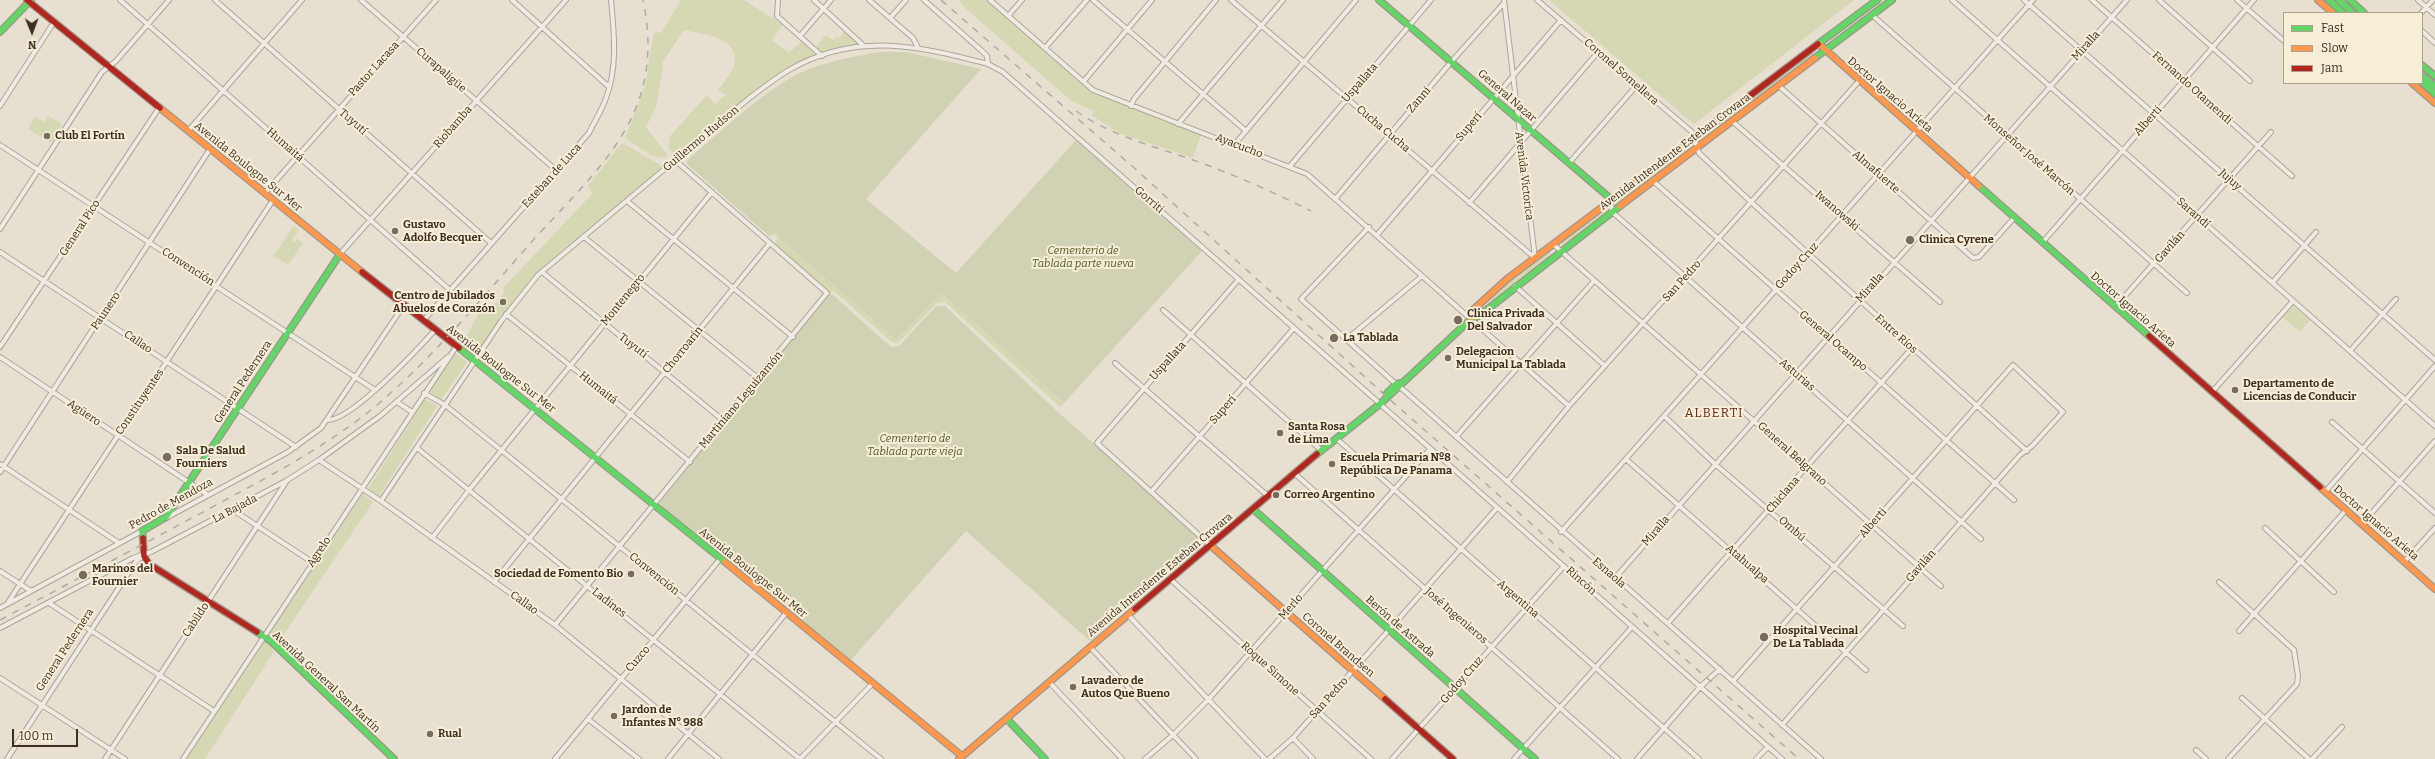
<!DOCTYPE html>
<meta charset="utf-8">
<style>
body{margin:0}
#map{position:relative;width:2435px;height:759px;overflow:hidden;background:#e7e0d1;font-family:Bitter,serif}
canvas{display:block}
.legend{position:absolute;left:2283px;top:12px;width:140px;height:72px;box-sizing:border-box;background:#f7eed8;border:1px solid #ada18e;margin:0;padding:5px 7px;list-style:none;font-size:12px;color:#3d2e20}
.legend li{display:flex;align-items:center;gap:8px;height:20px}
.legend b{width:20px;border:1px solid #ada18e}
.north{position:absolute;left:12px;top:12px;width:40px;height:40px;-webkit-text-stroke:3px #f7eed8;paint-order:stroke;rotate:179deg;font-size:11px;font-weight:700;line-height:16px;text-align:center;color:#3d2e20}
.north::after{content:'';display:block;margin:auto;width:14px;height:18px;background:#3d2e20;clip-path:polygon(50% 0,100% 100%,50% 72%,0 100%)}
.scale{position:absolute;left:12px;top:729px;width:66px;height:18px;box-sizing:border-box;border:2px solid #3d2e20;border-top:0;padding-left:5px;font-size:12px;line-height:14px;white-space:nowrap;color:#3d2e20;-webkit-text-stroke:3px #f7eed8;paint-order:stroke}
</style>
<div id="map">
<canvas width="2435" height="759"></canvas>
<ul class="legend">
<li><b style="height:5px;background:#63d668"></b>Fast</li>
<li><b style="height:5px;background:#ff974d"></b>Slow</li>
<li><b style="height:5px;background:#b3261e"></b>Jam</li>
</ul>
<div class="north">N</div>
<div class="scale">100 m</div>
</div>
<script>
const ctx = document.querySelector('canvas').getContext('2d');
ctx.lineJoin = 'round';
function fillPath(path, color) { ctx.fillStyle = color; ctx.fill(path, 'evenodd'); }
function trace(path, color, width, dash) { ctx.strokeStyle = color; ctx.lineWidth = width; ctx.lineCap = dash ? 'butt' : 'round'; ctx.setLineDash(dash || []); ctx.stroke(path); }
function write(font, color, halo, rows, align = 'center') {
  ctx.font = font + ' Bitter,serif'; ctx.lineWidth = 4; ctx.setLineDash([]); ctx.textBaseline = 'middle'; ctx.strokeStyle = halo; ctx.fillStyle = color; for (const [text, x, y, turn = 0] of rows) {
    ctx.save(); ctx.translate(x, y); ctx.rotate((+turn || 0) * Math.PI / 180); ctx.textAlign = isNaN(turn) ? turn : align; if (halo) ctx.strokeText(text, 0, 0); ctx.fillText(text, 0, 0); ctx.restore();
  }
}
fillPath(new Path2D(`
 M681,0H744L783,25L772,40L789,53L802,41L815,55C763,81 720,119 675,156L668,148L670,136L707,95L715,104L726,95L718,90C724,82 734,71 735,61C738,37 699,33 684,30L662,63L663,67L656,107L646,127L668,156L664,158L652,156L625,138L645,87L653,37L655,32L661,33Z
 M959,0H988L1092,90L1201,135L1193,158L1119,133L1091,115L1094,111L1070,100L964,7Z
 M1549,0H1854L1694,124Z
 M1878,0H1887L1826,44L1827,42Z
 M845,31L859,43L858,45L824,53L816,47L826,35L833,40L837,37L839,38Z
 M1813,51L1814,56L1706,138H1701V135Z
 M48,116L62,124L51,143L28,129L35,117L44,122Z
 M622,143L664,167L539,270L474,356L464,348V341L484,303L493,306L505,292L503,288L592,194L588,186Z
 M1688,144L1691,145L1689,149L1620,203L1616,202V200Z
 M1609,205V209L1564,245H1561V241Z
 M293,226L299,230L292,240L295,242L297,239L303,243L288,265L274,256Z
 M778,237L896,340L941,293L1064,403L1060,407L945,302L937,303L898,343H893L834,291L830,293L827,291L776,246L775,243Z
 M1548,251H1551L1550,256L1480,312H1476L1508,280Z
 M2293,306L2310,320L2300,332L2282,317Z
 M455,353L467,362L441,400L429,391Z
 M425,399L437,406L379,496L368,489Z
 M363,493L373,502L278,643L268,635Z
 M263,640L272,645L273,653L205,759H184Z`), '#d6d7b3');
fillPath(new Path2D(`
 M881,52H906L981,69L866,199L956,273L1076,140L1202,251L1064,403L941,293L896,340L777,236L775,234L769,236L687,164V160C720,133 766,88 804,71C829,61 855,56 881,52Z
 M828,295H833L891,347L899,346L936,306H945L1060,414L1204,540L1203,544L1090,641L966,531L850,661L720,555L705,540L700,538L663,508L660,502Z`), '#d1d1b3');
const street = new Path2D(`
 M120,0L450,290
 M215,0L491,243
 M361,0L557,171
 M512,0L609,87
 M778,0L777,16L822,56
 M814,0L864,46
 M869,0L913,38L918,48
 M924,0L982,51L987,56L988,64L1003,72L1377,401
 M990,0L1093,90L1307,174L1569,406
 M1093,0L1245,130
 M1231,0L1535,258
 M1504,0L1535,258
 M1537,0L1692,132L1699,153L1751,202L2027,451
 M1952,0L2435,426
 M2024,0L2435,360
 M2092,0L2292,176
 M2159,0L2250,81
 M2237,0L2284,41
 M2418,0L2435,15
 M2421,13L2433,0
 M1872,15L2187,293
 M1008,16L1022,0
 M890,18L906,0
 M2422,31L2435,43
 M800,36L831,0
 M1045,48L1087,0
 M1084,81L1152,0
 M1779,86L1973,258L1979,257L2014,218
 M0,106L54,22
 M1131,106L1134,99L1216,0
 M1732,121L1940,302
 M1178,124L1283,0
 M188,131L302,0
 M1235,144L1356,0
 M0,145L375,390
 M1570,162L1637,85
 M1290,166L1431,0
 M1653,181L2014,500
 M265,193L436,0
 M1336,198L1452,61L1504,3
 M1611,199L1612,212L1618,217L1981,539
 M627,201L793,337
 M1469,203L1598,52
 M1369,227L1301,299L1396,384
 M0,229L102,72L116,61L169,0
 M1377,235L1561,20
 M584,237L759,379
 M2042,243L2254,0
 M1553,244L1941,586
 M0,252L296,447
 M340,254L566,0
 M542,272L724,421
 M2273,282L2316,232
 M1515,286L1605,366
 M2115,307L2271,132
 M1163,310L1322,451
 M506,314L690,462
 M423,321L589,133C594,122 602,110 606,98C618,67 614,32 611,0
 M1347,339L1422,276
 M0,347L159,108
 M2350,351L2396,299
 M0,357L208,495
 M1115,363L1268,496
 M1399,386L1821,759
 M2212,392L2293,301
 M424,393L445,405L501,450L881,759
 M397,402L412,412
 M1380,404L1782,759
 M1664,416L1715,464L1903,626
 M328,420C352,420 418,349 435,330
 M2332,422L2435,513
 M1456,437L1594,281
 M1337,439L1699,759
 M417,448L800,759
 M319,460L381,501L555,625L719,759
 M1627,460L1866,670
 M0,464L119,543
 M0,472L210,149
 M1294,473L1618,759
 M1507,482L1569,406L1859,81
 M1151,492L1294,328
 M2325,492L2435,366
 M381,501L502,320L538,275L747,100C760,90 774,79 789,70C856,31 919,46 988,64
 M233,510L312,562
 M166,518L288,452L321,428L404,305
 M2362,524L2435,441
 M2265,528L2334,592
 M1561,532L2033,0
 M432,538L469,490L712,192
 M1210,545L1097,443L1239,279
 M2404,562L2435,528
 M0,571L31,591
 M1615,578L2127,0
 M1170,579L1371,759
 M494,582L770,243
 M2219,582L2294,650L2298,676L2297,684L2228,759
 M49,603L214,711
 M7,604L273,200
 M0,608L142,531
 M1128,615L1265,759
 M1668,623L1912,348
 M555,625L827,293L676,161
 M0,628L133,558L151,552L286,481L319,460L380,416L449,356
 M2239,631L2346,510
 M1090,647L1196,759
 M0,678L125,759
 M1733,681L2013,365L2063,412L2032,446L2020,455L1782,725
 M1049,682L1122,759
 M2242,698L2309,759
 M588,719L639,759
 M1293,738L1313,759
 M2196,750L2206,759
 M7,759L137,560L142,557
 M105,759L286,482
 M183,759L456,347
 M555,759L720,559
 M668,759L786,613
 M800,759L873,683
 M1145,759L1173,735L1208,700L1430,449
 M1269,759L1293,738L1497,508
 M1392,759L1564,566
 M1514,759L1632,627
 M1637,759L1700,687L1720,669
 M1756,759L1768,747
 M2312,759L2342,727`);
const fast = new Path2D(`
 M1379,0L1611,199
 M2329,0L2343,13
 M2339,0L2353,13
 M2350,0L2364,13
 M0,32L31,0
 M1818,44L1877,0
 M1815,58L1892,0
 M2422,65L2435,76
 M2422,75L2435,86
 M2422,82L2435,94
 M1979,186L2149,336
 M459,348L725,562
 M1387,393L1396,384L1401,383
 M1317,454L1380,404L1471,319L1479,316L1620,206
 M1253,509L1535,759
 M143,538L142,531L166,517L340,254
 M257,632L272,642L394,759
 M1007,719L1045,759`);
const slow = new Path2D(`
 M2318,0L2333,13
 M1819,44L1979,186
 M2412,83L2435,103
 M160,108L362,272
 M1620,206L1815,58
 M1471,319L1474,309L1507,279L1702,132
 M2320,487L2435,589
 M1210,545L1385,699
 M725,562L962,756
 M959,759L1135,609`);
const jam = new Path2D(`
 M27,0L160,108
 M1702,132L1818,44
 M362,272L459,348
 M2149,336L2320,487
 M143,538L144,556L149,564L257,632
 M1135,609L1317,454
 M1385,699L1453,759`);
trace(street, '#ada599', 6);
trace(fast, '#9c958a', 8);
trace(slow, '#9c958a', 8);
trace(jam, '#9c958a', 8);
trace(street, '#efebe3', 4);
trace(fast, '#63d668', 5.5);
trace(slow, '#ff974d', 5.5);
trace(jam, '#b3261e', 5.5);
trace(new Path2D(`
 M941,0L1132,166L1387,397L1799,759
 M1076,111C1114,137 1151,145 1193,160C1233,174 1273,192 1311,211
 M0,620C68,584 136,548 205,511C264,479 325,448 377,405C436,355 485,294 536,237C605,162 666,111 643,0`), '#afaaa2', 1.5, [7, 7]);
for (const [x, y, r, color] of [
 [47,136,4,"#786c5e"],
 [395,231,4,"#786c5e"],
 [1910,240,5,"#786c5e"],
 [503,302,4,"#786c5e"],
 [1458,320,5,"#786c5e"],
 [1334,338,5,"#786c5e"],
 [1448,358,4,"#786c5e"],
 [2235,390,4,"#786c5e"],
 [1280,433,4,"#786c5e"],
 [167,457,5,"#786c5e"],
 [1332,464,4,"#786c5e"],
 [1276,495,4,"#786c5e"],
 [631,574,4,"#786c5e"],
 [83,575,5,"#786c5e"],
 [1764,637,5,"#786c5e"],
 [1073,687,4,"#786c5e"],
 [614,716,4,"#786c5e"],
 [430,734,4,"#786c5e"]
]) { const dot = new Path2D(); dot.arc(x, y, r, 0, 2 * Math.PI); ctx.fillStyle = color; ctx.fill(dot); trace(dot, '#f7eed8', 1.5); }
write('11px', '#3d2e20', '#f7eed8', [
 ["Miralla",2086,46,-48],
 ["Pastor Lacasa",374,69,-48],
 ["Curapaligüe",441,70,41],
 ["Coronel Somellera",1621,72,41],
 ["Uspallata",1360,83,-49],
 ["Fernando Otamendi",2192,88,42],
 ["Doctor Ignacio Arieta",1890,95,41],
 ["General Nazar",1507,96,41],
 ["Zanni",1419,100,-50],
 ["Alberti",2148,121,-48],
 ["Tuyutí",353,122,41],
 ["Riobamba",453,127,-49],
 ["Superí",1469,127,-50],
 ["Cucha Cucha",1383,129,40],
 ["Guillermo Hudson",701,139,-40],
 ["Humaitá",285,145,41],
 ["Ayacucho",1239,146,21],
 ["Avenida Intendente Esteban Crovara",1675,152,-37],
 ["Monseñor José Marcón",2029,155,41],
 ["Avenida Boulogne Sur Mer",248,167,39],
 ["Almafuerte",1876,172,41],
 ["Esteban de Luca",552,176,-48],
 ["Avenida Victorica",1524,176,83],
 ["Jujuy",2230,180,42],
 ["Gorriti",1149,200,41],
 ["Iwanowski",1837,211,41],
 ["Sarandí",2193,213,41],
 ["General Pico",80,228,-57],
 ["Gavilán",2170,247,-48],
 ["Godoy Cruz",1797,266,-48],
 ["Convención",188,267,33],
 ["San Pedro",1682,281,-48],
 ["Miralla",1870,288,-48],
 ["Montenegro",623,300,-51],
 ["Doctor Ignacio Arieta",2133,310,41],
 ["Paunero",106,311,-56],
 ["Entre Ríos",1896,334,42],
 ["General Ocampo",1833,341,41],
 ["Callao",138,342,34],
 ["Tuyutí",633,346,38],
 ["Chorroarín",683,350,-51],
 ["Uspallata",1168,361,-48],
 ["Avenida Boulogne Sur Mer",501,369,38],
 ["Asturias",1797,375,41],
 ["General Pedernera",243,382,-57],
 ["Humaitá",598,388,39],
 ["Martiniano Leguizamón",741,400,-50],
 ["Constituyentes",140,402,-56],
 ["Superí",1223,410,-49],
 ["Agüero",84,413,34],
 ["General Belgrano",1792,454,42],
 ["Chiclana",1783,495,-49],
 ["Pedro de Mendoza",171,504,-29],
 ["La Bajada",235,509,-28],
 ["Alberti",1873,523,-49],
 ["Doctor Ignacio Arieta",2376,523,41],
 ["Ombú",1792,529,41],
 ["Miralla",1656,531,-49],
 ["Agrelo",319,552,-56],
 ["Atahualpa",1747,564,41],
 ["Gavilán",1921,566,-49],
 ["Avenida Boulogne Sur Mer",753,573,39],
 ["Esnaola",1609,573,41],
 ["Convención",654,574,39],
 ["Avenida Intendente Esteban Crovara",1160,575,-40],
 ["Rincón",1581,581,42],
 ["Argentina",1518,599,41],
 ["Callao",524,603,36],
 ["Ladines",609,603,38],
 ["Merlo",1291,607,-49],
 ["José Ingenieros",1456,616,41],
 ["Cabildo",196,620,-57],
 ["Berón de Astrada",1400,627,41],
 ["Coronel Brandsen",1338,645,41],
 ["General Pedernera",65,650,-57],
 ["Cuzco",638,659,-49],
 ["Roque Simone",1270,669,42],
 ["Godoy Cruz",1462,680,-49],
 ["Avenida General San Martín",326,682,43],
 ["San Pedro",1329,698,-48]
]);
write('bold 11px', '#3d2e20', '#f7eed8', [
 ["Club El Fortín",55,136],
 ["Gustavo",403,225],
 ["Adolfo Becquer",403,238],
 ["Clinica Cyrene",1919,240],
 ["Centro de Jubilados",495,296,"right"],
 ["Abuelos de Corazón",495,309,"right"],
 ["Clinica Privada",1467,314],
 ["Del Salvador",1467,327],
 ["La Tablada",1343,338],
 ["Delegacion",1456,352],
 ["Municipal La Tablada",1456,365],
 ["Departamento de",2243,384],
 ["Licencias de Conducir",2243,397],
 ["Santa Rosa",1288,427],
 ["de Lima",1288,440],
 ["Sala De Salud",176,451],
 ["Fourniers",176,464],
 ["Escuela Primaria Nº8",1340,458],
 ["República De Panama",1340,471],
 ["Correo Argentino",1284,495],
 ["Marinos del",92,569],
 ["Fournier",92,582],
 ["Sociedad de Fomento Bio",623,574,"right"],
 ["Hospital Vecinal",1773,631],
 ["De La Tablada",1773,644],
 ["Lavadero de",1081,681],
 ["Autos Que Bueno",1081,694],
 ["Jardon de",622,710],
 ["Infantes N° 988",622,723],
 ["Rual",438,734]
], 'left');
write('italic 11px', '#4d5a26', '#f7eed8', [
 ["Cementerio de",1083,251],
 ["Tablada parte nueva",1083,264],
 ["Cementerio de",915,439],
 ["Tablada parte vieja",915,452]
]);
ctx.letterSpacing = '1px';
write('13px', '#6b2e1e', '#f7eed8', [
 ["ALBERTI",1714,413]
]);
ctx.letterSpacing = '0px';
</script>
